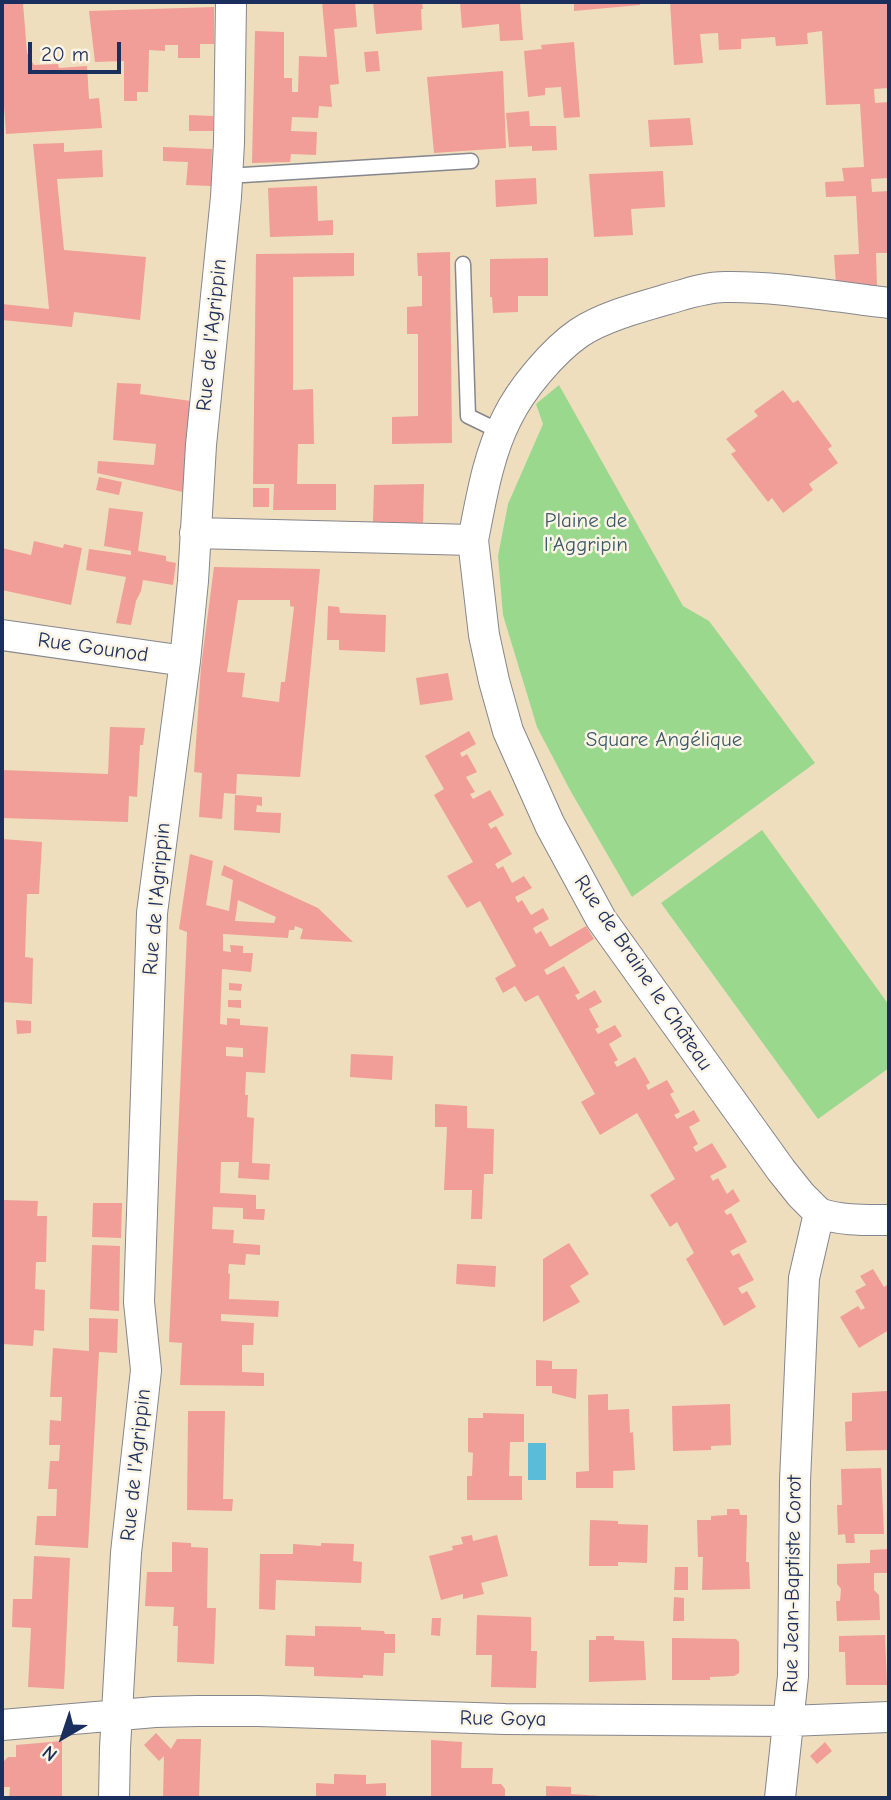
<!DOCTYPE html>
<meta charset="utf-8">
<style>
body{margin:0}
#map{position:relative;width:891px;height:1800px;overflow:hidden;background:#efdebd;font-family:"Comic Neue",sans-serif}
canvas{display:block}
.frame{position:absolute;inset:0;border:4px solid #1b2f5e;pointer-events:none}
.north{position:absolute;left:28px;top:1702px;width:70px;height:70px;-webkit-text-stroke:5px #fcf5e5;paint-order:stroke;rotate:219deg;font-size:19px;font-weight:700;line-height:28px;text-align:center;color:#1b2f5e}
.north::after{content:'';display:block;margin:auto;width:24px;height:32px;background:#1b2f5e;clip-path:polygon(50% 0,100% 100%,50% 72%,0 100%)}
.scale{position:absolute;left:28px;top:42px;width:93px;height:32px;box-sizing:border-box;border:4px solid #1b2f5e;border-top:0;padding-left:9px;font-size:21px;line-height:24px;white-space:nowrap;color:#1b2f5e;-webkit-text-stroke:5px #fcf5e5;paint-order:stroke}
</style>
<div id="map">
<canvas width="891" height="1800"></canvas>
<div class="frame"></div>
<div class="north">N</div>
<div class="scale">20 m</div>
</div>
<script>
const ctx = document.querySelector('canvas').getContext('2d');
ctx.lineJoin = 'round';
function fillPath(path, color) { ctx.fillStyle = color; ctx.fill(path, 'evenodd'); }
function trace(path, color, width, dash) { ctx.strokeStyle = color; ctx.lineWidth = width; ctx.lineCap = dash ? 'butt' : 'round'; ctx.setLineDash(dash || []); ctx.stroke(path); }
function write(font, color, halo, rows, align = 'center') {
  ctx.font = font + ' "Comic Neue",sans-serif'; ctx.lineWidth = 5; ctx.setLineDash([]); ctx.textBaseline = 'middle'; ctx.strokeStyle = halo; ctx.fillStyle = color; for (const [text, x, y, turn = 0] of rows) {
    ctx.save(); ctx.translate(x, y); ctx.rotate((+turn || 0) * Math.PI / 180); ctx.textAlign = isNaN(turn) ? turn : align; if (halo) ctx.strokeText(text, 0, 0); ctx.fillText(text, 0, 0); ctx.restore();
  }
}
fillPath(new Path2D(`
 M559,385L683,606L709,621L815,763L632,897L570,790L537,727L503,615L498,556L508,504L543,424L536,404Z
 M762,830L889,1005V1068L818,1119L661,903Z`), '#9ad88e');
fillPath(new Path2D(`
 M528,1443H546V1480H528Z`), '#5abcd8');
fillPath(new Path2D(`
 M322,2H355L357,27L334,29L339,84L330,85L332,107L319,106L318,118L292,117L291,131L317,132L316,155L291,154L290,162L252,163L255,31L284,32V78H292V92H298L299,56L327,57Z
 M373,2H422L423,9H421L422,30L376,34Z
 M460,2H520L523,40L500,41L499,24L462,28Z
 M574,2H640V5L574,11Z
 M670,2H889V88L874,89L875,103L889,102V178L871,179L872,192L889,191V253H876L877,286L836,284L834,255L859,254L856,196L826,197L825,182L844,181L842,168L864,167L860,104L826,105L822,31L807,33L808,44L776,46L775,37L741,39V49L719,50L718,33L700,34L703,63L674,65Z
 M23,3L27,53L34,65L58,64L59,68L87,66L89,99L99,98L102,128L6,134L4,106L2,107V4Z
 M214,7V44H200V58H178V45H165V51L149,50L148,92H137V101H124V61L95,62L89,11Z
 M574,42L580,117L564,118L561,87L545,88V95L528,97L524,51L542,49L541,45Z
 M378,51L380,71L366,72L364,52Z
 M503,71L506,148L434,153L427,77Z
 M529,111L530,126H556L557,150L532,151V146L509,147L506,113Z
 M189,115L213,116V131H189Z
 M690,118L693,145L650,147L648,120Z
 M64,143V152L102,150L103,177L57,179L64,250L146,257L140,320L74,312L72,327L2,320V304L49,309L33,144Z
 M163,147L212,149L211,186L186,185L188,162L163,161Z
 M663,171L665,207L631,209L633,235L594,237L589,174Z
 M536,178L537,204L496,207L495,180Z
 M317,186L318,221L333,220V235L270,237L268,188Z
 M450,252L452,443L392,444V417L418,416V334H407V307L422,306V276H418L417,253Z
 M354,253V276L293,277V390L313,389L314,444H298L297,484H336V510H273L274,484H253L256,254Z
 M548,258V296H518V312L493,313L492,297H490V259Z
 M117,383L141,384L140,394L191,401L183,492L97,473L98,461L154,465L156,444L113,440Z
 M783,390L793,403L798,400L832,446L828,449L838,463L809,484L813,490L783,513L772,498L768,502L731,454L736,451L726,439L758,416L754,411Z
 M99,477L122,482L119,495L96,490Z
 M424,484L423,524L373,523L374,485Z
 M253,488H269V507H253Z
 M109,508L143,512L138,551L166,556V561L176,563L173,585L143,580L141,591L136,601L131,625L116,623L126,577L86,570L89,549L131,555V551L104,546Z
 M34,541L63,548L64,544L82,548L71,605L2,590V548L31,555Z
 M214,567L320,569L300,777L237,774L236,794L224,793L222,819L199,817L202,773L194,772L201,667ZM238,600H290V606L294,607L285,682H281L279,702L242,697L245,673L227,672Z
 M328,606L339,607L340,613L386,615L385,652L339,650V640H327Z
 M448,673L453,700L420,705L416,678Z
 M110,727L145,728L143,745H140L137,797L129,796L128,822L2,818V770L108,774Z
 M469,731L476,744L460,753L462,757L467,754L477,772L466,777L475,792L470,794L473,799L490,790L504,815L488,824L491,829L496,826L512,854L495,864L498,869L503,866L512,883L524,876L532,888L515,897L518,903L522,900L531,915L543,908L549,919L533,928L536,934L541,931L550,947L586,926L594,939L544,970L547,975L564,966L580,993L575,995L578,1000L595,990L602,1002L589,1009L599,1027L595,1029L598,1034L615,1025L622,1036L609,1044L618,1060L614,1062L617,1067L635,1057L650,1083L646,1085L648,1090L667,1080L674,1092L670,1094L680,1112L674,1115L677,1119L694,1110L700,1121L689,1127L698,1144L693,1147L696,1152L712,1143L727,1167L710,1176L713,1181L718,1178L727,1194L733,1189L740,1201L724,1211L727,1215L731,1213L747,1242L730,1251L733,1256L739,1253L754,1280L738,1288L742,1294L747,1291L756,1307L724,1326L686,1259L694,1253L677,1222L670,1227L650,1195L675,1179L637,1113L600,1135L581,1102L595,1094L538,995L525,1002L515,986L503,993L495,978L516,966L480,901L467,908L447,876L473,862L434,795L444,789L425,756Z
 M235,795L262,797V806L257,805L256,812L281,813L280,833L234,830Z
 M2,839L42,842L39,894H27L25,957L33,958L32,1004L2,1002Z
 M190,854L213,861L206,905L229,911L233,880L221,875L224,865L318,908L353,942L300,939L303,929L295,926L294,930H289L288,938L223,934V951L231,952L230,945L243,946V953H253L251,972L222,969L220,1024L227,1025V1018L240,1019V1025L268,1027L265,1073L246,1072L245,1095H248L247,1117L254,1118L252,1163L270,1164L269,1180L238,1178L239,1162H221L220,1193L256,1195V1209H265L264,1220L243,1219V1208L213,1207L212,1229L234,1230L233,1243L260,1245V1255L246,1254L245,1265L229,1264L228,1273L230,1274L229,1299L279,1301L278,1317L221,1314V1321L254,1323L253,1345H242V1372L264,1373V1386L180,1385L182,1343L169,1342L187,932L179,929ZM238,900L276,917L274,923L235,921ZM226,1047L243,1048V1057L226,1056Z
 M229,983L242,984L241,991L229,990Z
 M228,1000H241V1008L228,1007Z
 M16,1020L31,1021V1033L17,1034Z
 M351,1054L393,1056L392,1080L350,1077Z
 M435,1104L467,1106V1128L494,1129L493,1174H484L482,1219H471L472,1190H444L447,1127H435Z
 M4,1200L38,1201L37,1216H47L46,1262H36L35,1289L45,1290L44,1331L34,1330L33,1346L2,1344V1220H3Z
 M93,1203H122L121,1238L92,1237Z
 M569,1243L589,1274L570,1286L580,1302L543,1322V1259Z
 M92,1245L120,1246L119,1311L90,1309Z
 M457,1264L496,1266L495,1287L456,1284Z
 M873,1269L884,1287L889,1284V1318L887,1320L889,1324V1330L859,1348L840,1317L858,1306L861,1310L865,1308L855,1291L866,1285L860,1276Z
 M89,1318L118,1319L117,1353L99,1352L88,1548L35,1545L37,1516H56L57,1489H48L50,1461H59L60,1445H49L50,1420L61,1421L62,1397H50L53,1348L89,1351Z
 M536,1360L552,1361V1369H577L576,1399L552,1393V1386H536Z
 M887,1391L889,1450L846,1451L845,1422L852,1421V1393Z
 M608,1394V1410L629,1409L630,1433L633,1432L635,1470L613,1471V1488H576V1472L589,1471L588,1395Z
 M730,1404L731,1445L711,1446V1450L673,1451L672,1406Z
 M188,1411H225L223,1499H233L232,1511L187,1510Z
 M483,1413L524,1414V1442H510L509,1476H522V1500H467V1476H472L473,1453L468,1452V1418H483Z
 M881,1468L884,1534H854L855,1543H846L845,1534L838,1535L837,1505H842L841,1469Z
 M727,1509H739L740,1515H747L746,1562H749L750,1589L702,1590L703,1557H698L697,1520H711V1516L727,1515Z
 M590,1520L618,1521V1524L648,1525L647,1563L618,1562V1566H589Z
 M472,1535L473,1541L497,1535L508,1576L481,1583L484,1594L463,1599V1594L441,1600L429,1556L453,1550L452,1546L463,1544L461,1537Z
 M172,1542L191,1543V1547L208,1548L207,1608H216L214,1664L177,1662L178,1626H173L174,1607L145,1606L147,1572H172Z
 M321,1543L354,1544L353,1561L362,1562L361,1583L276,1580L275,1610L259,1609L260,1554H293V1544L321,1546Z
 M889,1549V1573H874V1590L879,1595L880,1620L837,1621L836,1601H840L841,1589L837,1584V1564L870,1563V1550Z
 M34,1556L70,1558L64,1689L28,1687L31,1628L12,1627L13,1599H32Z
 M675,1567H688V1590H674Z
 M674,1597L684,1598V1621H673Z
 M477,1615L531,1617V1651H537L536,1688L491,1687L492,1655H476Z
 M432,1618H441L440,1636L431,1635Z
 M315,1626L361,1627V1630L384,1631L385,1634H395V1653H384L383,1676L363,1675V1678L314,1676V1667L285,1666L286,1635L315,1636Z
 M885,1635L887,1685H846L845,1652H839V1636Z
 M596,1636H614V1640L644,1641L646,1680L589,1682V1640H596Z
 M672,1638L736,1639L739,1642V1673L734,1676L710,1677V1680H672Z
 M156,1733L171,1749L177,1739H201L199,1798H163L164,1756L159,1761L144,1745Z
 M431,1740L462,1742L461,1768H493L492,1784H501L505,1789V1798H431Z
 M62,1741V1798H9L10,1787H3V1762L8,1757H16V1745Z
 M825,1742L832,1751L817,1764L810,1756Z
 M334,1774L366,1775V1784L386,1783V1798H316V1783L334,1784Z
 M546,1786L571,1787V1794L601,1796V1798H546Z`), '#f09e97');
const service = new Path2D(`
 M227,176L471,161
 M463,264L468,416L501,432`);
const minor = new Path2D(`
 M195,533L473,540L484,635L494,681L508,731L550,825L601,919L781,1170L801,1195L819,1213L804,1278L795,1481L793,1676L780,1798
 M473,540C481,500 488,455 507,418C521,389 553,351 579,333C603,317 640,307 668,299C686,294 706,287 725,287C780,286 835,297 889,303
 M2,635L185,661
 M819,1213C842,1221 865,1220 889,1220
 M2,1725L155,1712L197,1711H258L505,1719L789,1721L889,1717
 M114,1798L115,1748L126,1553L146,1370L139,1302L152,913L185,661L193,581L201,445L226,197L229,143L231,2`);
trace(service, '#85868e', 17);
trace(minor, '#85868e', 32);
trace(service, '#fff', 14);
trace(minor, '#fff', 30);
write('21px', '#1b2f5e', '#fcf5e5', [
 ["Rue de l'Agrippin",212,335,-84],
 ["Rue Gounod",93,648,8],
 ["Rue de l'Agrippin",157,899,-85],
 ["Rue de Braine le Château",643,973,56],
 ["Rue de l'Agrippin",136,1465,-84],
 ["Rue Jean-Baptiste Corot",793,1584,-89],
 ["Rue Goya",503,1719,1]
]);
write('21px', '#3b596a', '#fcf5e5', [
 ["Plaine de",586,521],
 ["l'Aggripin",586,545],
 ["Square Angélique",664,740]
]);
</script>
